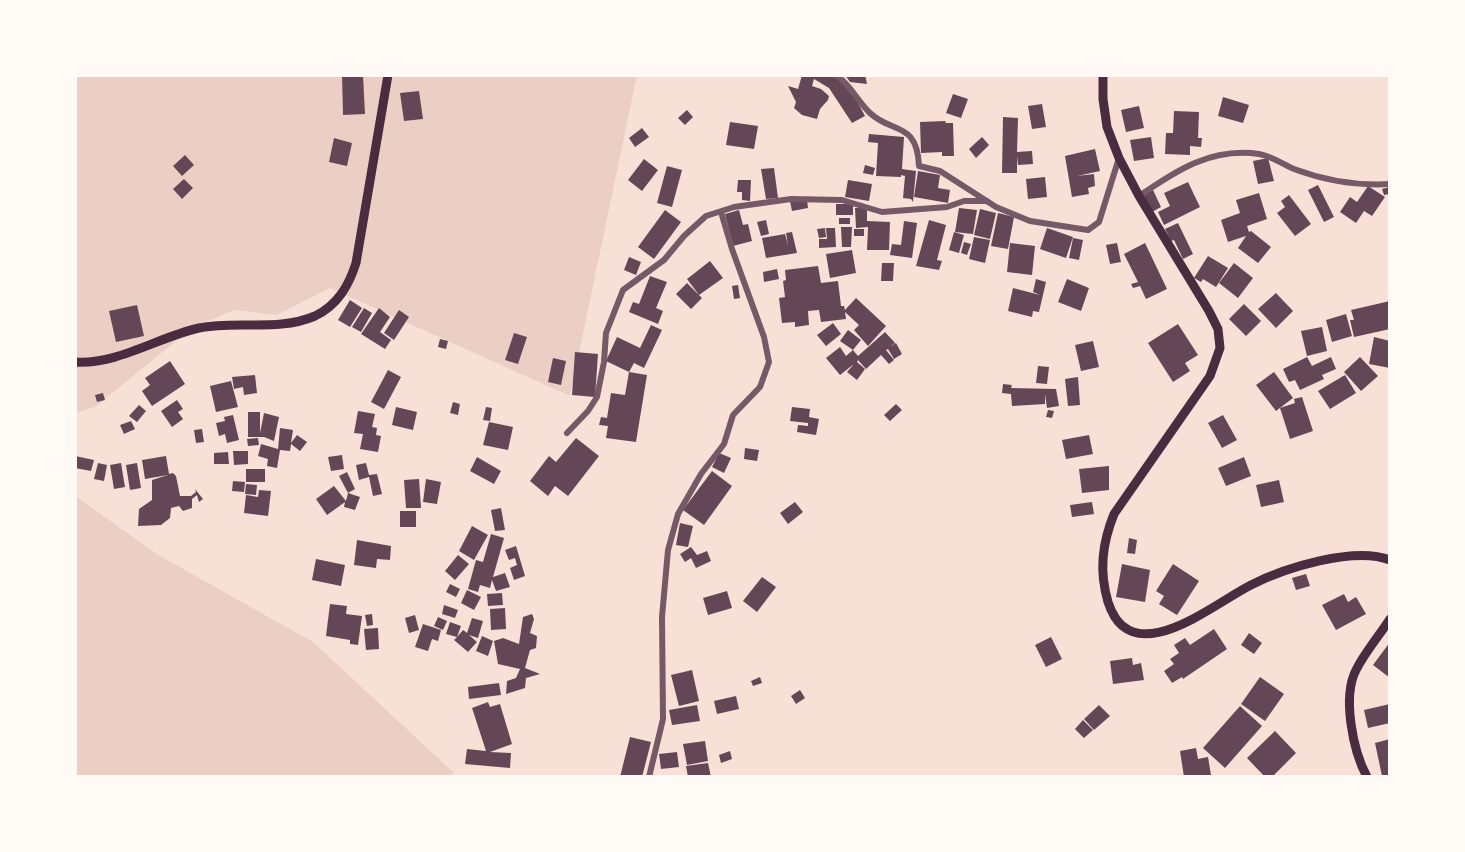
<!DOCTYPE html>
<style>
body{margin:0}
#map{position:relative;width:1465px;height:852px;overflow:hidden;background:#f7e1d7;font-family:Helvetica,sans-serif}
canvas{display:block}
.frame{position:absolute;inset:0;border:77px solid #fffaf5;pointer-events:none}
</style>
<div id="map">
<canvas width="1465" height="852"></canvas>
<div class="frame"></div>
</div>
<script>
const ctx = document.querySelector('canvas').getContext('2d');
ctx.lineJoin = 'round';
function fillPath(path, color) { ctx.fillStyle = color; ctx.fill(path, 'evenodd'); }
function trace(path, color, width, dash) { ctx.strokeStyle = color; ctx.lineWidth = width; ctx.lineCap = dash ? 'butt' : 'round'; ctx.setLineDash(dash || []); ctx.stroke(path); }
fillPath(new Path2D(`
 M75,75H637L570,396L330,288L277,315L234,310L192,328L95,407L75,413Z
 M75,496L160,556L313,642L453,772L451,777H75Z`), '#ebcfc5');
fillPath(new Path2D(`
 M342,75H363L365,114L343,115Z
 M802,75H830L837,78L851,90L865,116L852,123L829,88L814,79L812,86L821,89L829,96L828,100L820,109L817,119L802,115L794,108L796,102L788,86L798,89Z
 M845,75H865L867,84L850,82Z
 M419,91L423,119L404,121L400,93Z
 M953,94L968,99L961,118L946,113Z
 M1223,97L1249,105L1243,123L1218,116Z
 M1042,104L1046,127L1032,129L1028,106Z
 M1139,106L1144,128L1126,132L1121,110Z
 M687,110L693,117L685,125L678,118Z
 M1174,111L1199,112L1198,138H1202L1201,147L1190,146V155L1165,154L1166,133H1173Z
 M1003,117L1018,118L1017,152L1032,151L1033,164L1018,165L1017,156V173H1002Z
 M945,121L946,123H953L954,156H942V152L921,153L920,122Z
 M730,122L758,126L754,149L726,145Z
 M642,128L649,137L635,147L629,138Z
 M869,134L904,137L902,169L916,171L913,202L911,199L903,198L905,176L901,175V177L876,176L878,143L868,142Z
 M982,137L989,145L976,158L969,149Z
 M1151,137L1154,158L1134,161L1130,140Z
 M334,138L352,143L347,166L329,162Z
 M1095,149L1100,171L1077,176L1094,174L1095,186L1088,188L1089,194L1072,197L1065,156Z
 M185,155L194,165L182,176L173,166Z
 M1268,158L1274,181L1258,184L1253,161Z
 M644,159L658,170L642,191L628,180Z
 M865,165L875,168L873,175L863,173Z
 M667,166L682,170L672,207L657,203Z
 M774,168L778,198L766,199L761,169Z
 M918,171L940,175L938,188L950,190L948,203L914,197Z
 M1045,177L1047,197L1028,199L1026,179Z
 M184,179L193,188L182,199L173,189Z
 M738,180H751L750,201L742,200V192H737Z
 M848,180L872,184L869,201L845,197Z
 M1188,182L1200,207L1164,225L1158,212L1170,206L1164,193Z
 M1318,185L1334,217L1324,222L1308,190Z
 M1368,186L1385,197L1372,216L1364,211L1356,223L1340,212L1350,197L1357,202Z
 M1390,187V194L1384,195L1382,189Z
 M1153,190L1161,207L1152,212L1143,194Z
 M1259,193L1267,219L1247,226L1249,232L1251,231L1271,247L1258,263L1238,248L1246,236L1228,242L1221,220L1240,213L1236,200Z
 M1289,195L1311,224L1295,236L1277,213L1285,207L1281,201Z
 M807,199L808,208L792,211L790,201Z
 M836,204H853V215H836Z
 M855,208H867V221L890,222L889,250H867L868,227L856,228Z
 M959,208L977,210L973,234L955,232Z
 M980,209L996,213L990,239L974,235Z
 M665,210L681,222L654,259L638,247Z
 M739,210L743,225L748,224L752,241L733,246L725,214Z
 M998,213L1014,217L1008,249L991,246Z
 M839,218H850V224H839Z
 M766,220L769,234L761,236L757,222Z
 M929,220L946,225L937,260L942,261L939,270L916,266Z
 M904,221L917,223L912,258L890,255L892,244L901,245Z
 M1178,223L1193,254L1183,259L1174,240L1171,241L1165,229Z
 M841,227H852L851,247H842Z
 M825,228L826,237L819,238L817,229Z
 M826,228H835L836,247L819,248V239H827Z
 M1047,228L1073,237L1066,258L1040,249Z
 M854,229H864V236H854Z
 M792,232L797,253L766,258L762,238L785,234L788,245L786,233Z
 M954,232L964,235L959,253L949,250Z
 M974,237L990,240L985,263L969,259Z
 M1073,238L1083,240L1079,260L1069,258Z
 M964,242L971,244L967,255L961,253Z
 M1010,243L1035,246L1032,275L1007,272Z
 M1117,243L1121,262L1110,264L1106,245Z
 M1145,243L1167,289L1146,299L1140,286L1133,288L1131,284L1138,282L1124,254Z
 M852,250L856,273L830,278L826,254Z
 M1208,256L1228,268L1216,287L1203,279L1201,282L1194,278Z
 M629,257L641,262L636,275L624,270Z
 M710,261L723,278L699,295L687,279Z
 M882,263H894L893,281H881Z
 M1234,263L1253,278L1238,298L1219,283Z
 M818,266L821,283L838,281L841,306H844L845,310L856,298L886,326L868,346L854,330L859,325L845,312L846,319L821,322L819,310L808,311L809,325L795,327V322L782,323L779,298L785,297L783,281L786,280L785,270Z
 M777,269L779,279L764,282L763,272Z
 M650,276L667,282L656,308L663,311L658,324L629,312L633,302L639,304Z
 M1036,279L1046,282L1039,312L1033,311L1032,317L1008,311L1013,288L1040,295L1033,292Z
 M1067,279L1089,288L1081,311L1058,302Z
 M687,283L702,298L691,309L676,294Z
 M738,285L740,298L734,299L732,286Z
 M1276,293L1293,311L1276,328L1258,309Z
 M350,300L362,308L350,327L338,320Z
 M1390,301V329L1354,337L1350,320H1354L1351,310Z
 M1244,304L1261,321L1246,336L1229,319Z
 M137,305L144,336L116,342L109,311Z
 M364,308L372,313L361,332L352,327Z
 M379,308L390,317L380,332L391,340L385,349L361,334Z
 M399,310L409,317L394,340L384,333Z
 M1346,314L1352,336L1332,342L1326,320Z
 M833,323L841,334L826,346L817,335Z
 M1178,324L1198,355L1185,363L1190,371L1173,382L1148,343Z
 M651,325L662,330L644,368L634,363L629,372L606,361L617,337L640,348Z
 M1322,327L1327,351L1307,356L1301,331Z
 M848,330L861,340L853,350L858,356L885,332L895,343L889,347L896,343L902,354L894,359L888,349L886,350L894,360L889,364L881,355L866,369L858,360L857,362L865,369L857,380L847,372L854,364L840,375L826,358L840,347L846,356L853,350L840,341Z
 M514,333L527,337L518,364L505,360Z
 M1374,337L1390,341V368L1369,364Z
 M440,339L448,341L446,349L438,347Z
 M1093,341L1099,367L1081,371L1075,345Z
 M575,352L598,354L595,397L572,395Z
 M1307,357L1312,366L1331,357L1336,369L1322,375L1324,379L1300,390L1295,380L1289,382L1283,369Z
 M1360,357L1378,376L1361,391L1344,372Z
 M553,358L566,361L561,385L548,382Z
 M170,361L185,384L152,406L142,391L150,385L145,378Z
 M1038,366L1049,367L1047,384L1036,383Z
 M388,370L401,377L384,409L371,402Z
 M629,372L647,375L636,442L606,438L608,426L599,425L601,417L607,418L611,393L625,395Z
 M1274,372L1293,398L1276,411L1256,385Z
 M255,375L257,393L244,395L243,387L234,389L232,377Z
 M1345,375L1356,393L1330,409L1318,391Z
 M1078,377L1080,405L1068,406L1065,379Z
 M231,381L238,407L216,412L210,386Z
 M1003,384L1012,385L1011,388L1056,389L1059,406L1047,408L1045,394V404L1012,406L1011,394L1002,393Z
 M103,393L105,400L97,402L95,395Z
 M1302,397L1313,431L1290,439L1280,408L1295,403L1294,399Z
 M177,400L183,409L178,412L183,419L172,427L161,411Z
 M453,402L460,404L458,415L450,413Z
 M896,404L902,410L890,421L884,415Z
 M139,405L146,411L137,422L129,416Z
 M396,407L417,412L413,430L392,425Z
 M486,407L492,408L490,421L483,420Z
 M792,407L810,409L809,417L819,419L816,435L797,432L798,425L808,426V423L790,421Z
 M1048,410L1054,411L1052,418L1046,417Z
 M358,411L375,414L372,427L377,428L376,435L381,436L378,452L360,449L363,434L354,433Z
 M248,412H260V433L264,413L279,417L274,441L264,437H248Z
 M233,415L239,440L227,443L225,434L219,436L216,423L225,421L224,417Z
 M1223,415L1237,440L1222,448L1208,423Z
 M131,421L135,429L124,434L120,425Z
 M489,422L513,427L508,450L483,445Z
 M280,428L293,430L291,443L297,435L307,442L300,451L291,444L290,451L280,450L277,468L267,466L268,459L258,456L261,444L278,449Z
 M202,429L204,442L196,443L194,430Z
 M1089,435L1093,454L1066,459L1062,440Z
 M258,438L259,445L248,446L247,439Z
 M576,438L599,456L568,496L555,486L548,496L530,481L549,456L556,462Z
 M745,448L759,450L757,461L744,459Z
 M233,451H248V464L234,465Z
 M228,452L229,464H214V453Z
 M719,453L731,458L724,473L712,467Z
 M342,455L344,469L331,471L328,457Z
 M75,456L94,460L91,471L75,468Z
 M166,456L169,474L173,473L176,476L180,496H191L196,492L195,489L203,499L199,502L197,495L192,499V508L183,511L179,506L171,508L170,518L161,525L138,526L139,509L152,500V480L168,475L145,479L142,460Z
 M477,457L501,471L494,484L470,471Z
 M1244,457L1251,476L1226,486L1218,468Z
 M98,463L107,465L104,481L94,479Z
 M121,463L125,487L114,489L110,465Z
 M137,463L141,488L130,490L126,465Z
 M366,463L369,475L377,474L382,494L373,496L369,477L359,480L356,465Z
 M1109,466V490L1082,493L1079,469Z
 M246,469H265V482H246Z
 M712,471L732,486L704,525L683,510Z
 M347,472L355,489L348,493L339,476Z
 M419,479L421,508H406L404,480Z
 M426,479L441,482L437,504L423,502Z
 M1279,480L1284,502L1261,507L1256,485Z
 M233,481L245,482L244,492L232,491Z
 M246,484L257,485L256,495L245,494Z
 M334,486L346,501L348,493L360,497L355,510L344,507L345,502L327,515L316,499Z
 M259,490L271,491L268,516L244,513L246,495L258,497Z
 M795,502L803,512L788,524L780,513Z
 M1092,502L1094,514L1072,517L1070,505Z
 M501,508L505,530L495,531L491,510Z
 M400,511H416V527H400Z
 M680,523L693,526L688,547L676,545Z
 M472,526L488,535L474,560L459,551Z
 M491,534L504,538L493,577L505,573L510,587L496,591L492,580L490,588L480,585L478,592L468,589L476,560L483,562Z
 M1129,538L1137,540L1135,554L1127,553Z
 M357,540L391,546L390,560L377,559L376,568L354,565Z
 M516,546L525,576L514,580L510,568L517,565L515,558L509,560L505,550Z
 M691,547L697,555L707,551L711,561L696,568L691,558L685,562L680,554Z
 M458,555L469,564L455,580L445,571Z
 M316,559L345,565L341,586L312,580Z
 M1122,564L1150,570L1145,602L1116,597Z
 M1173,564L1199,581L1177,615L1159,604L1164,596L1156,591Z
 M1306,574L1310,586L1296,590L1292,578Z
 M762,577L776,587L757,612L743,601Z
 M450,584L460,589L456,597L446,592Z
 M467,590L481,597L474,610L461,603Z
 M727,591L732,608L708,615L703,598Z
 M502,593L503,605L488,606L487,594Z
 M1344,594L1348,602L1356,597L1366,614L1336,630L1322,605Z
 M330,604L347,606L346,614L362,616L358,645L350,644V640L326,636Z
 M444,605L458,610L455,618L442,614Z
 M505,608L506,629L491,630L490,609Z
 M372,614L373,625L367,626L365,615Z
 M532,614L534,619L530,633L537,636L536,648L530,650L525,668L540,674L526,678L525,688L506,694L507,681L516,678L520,669L498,664L494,641L503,638L519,644L523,617Z
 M415,615L419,630L409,633L405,618Z
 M438,617L447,621L443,630L434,626Z
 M472,618L483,621L478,638L469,635L477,642L468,652L454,640L457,637L446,634L450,622L461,626L457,637L463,630L467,633Z
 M423,624L441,630L438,641L432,639L428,651L415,647Z
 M378,628L379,649L366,650L364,629Z
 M1214,629L1227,649L1183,679L1182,677L1172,683L1164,671L1174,664L1170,659L1179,653L1174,645L1185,638L1190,645Z
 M1249,633L1262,643L1254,654L1241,645Z
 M482,636L493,641L488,656L476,651Z
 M1051,637L1062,659L1046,667L1035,645Z
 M1390,642V678L1373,665Z
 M1132,658L1133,665L1141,663L1144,680L1113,684L1110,661Z
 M692,670L699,701L679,706L671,675Z
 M760,677L762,683L753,686L751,681Z
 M1260,677L1284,694L1265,721L1241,704Z
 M499,683L501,695L469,699L468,687Z
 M800,690L805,698L796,704L791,696Z
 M736,696L739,709L717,714L714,701Z
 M488,702L490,707L500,704L512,744L490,752L511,753L510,768L465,764L467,749L486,751L472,708Z
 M1390,704V723L1368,728L1364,710Z
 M697,705L700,721L672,725L669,710Z
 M1099,705L1110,716L1094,730L1084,719Z
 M1240,706L1262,726L1225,768L1203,748Z
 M1083,720L1093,730L1084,738L1075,729Z
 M1275,731L1296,753L1272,777H1265L1247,758Z
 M630,737L651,742L642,777H620Z
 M1390,739V775L1382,776L1375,743Z
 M705,741L708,761L687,765L683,744Z
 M1196,748L1198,759L1208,757L1211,775L1184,777L1180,751Z
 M730,751L732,759L721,763L719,755Z
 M677,752L679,767L661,769L659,754Z
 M708,763L711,777H688L686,766Z`), '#644757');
trace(new Path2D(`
 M836,75C851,85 857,101 870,113C892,134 917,121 919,166L940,171L996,207L1030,221L1088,230L1099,222L1119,158
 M1139,196C1176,171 1211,147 1259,154C1271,156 1283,164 1294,169C1326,181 1356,186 1390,184
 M567,433L588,411L597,397L604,362L606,333L623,290L664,260L684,236L706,216L734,207L791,199L842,200L882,212L947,207L964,201H987
 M649,777L663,719L662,617L668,550L678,514L701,474L724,444L733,415L760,387L769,362L764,337L732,249L721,212`), '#755966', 6);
trace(new Path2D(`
 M1103,75V99L1107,127L1119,158L1139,196L1209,311L1218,329L1220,348L1210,376L1114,514C1102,544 1099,571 1108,602C1131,674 1213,604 1251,585C1284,568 1354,546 1390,560
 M75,362C117,365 158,337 199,328C237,320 278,332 315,316C338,305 349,285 356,263L388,75
 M1367,777C1353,751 1342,697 1356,670C1365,652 1379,636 1390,619`), '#4a2c40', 9);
</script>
